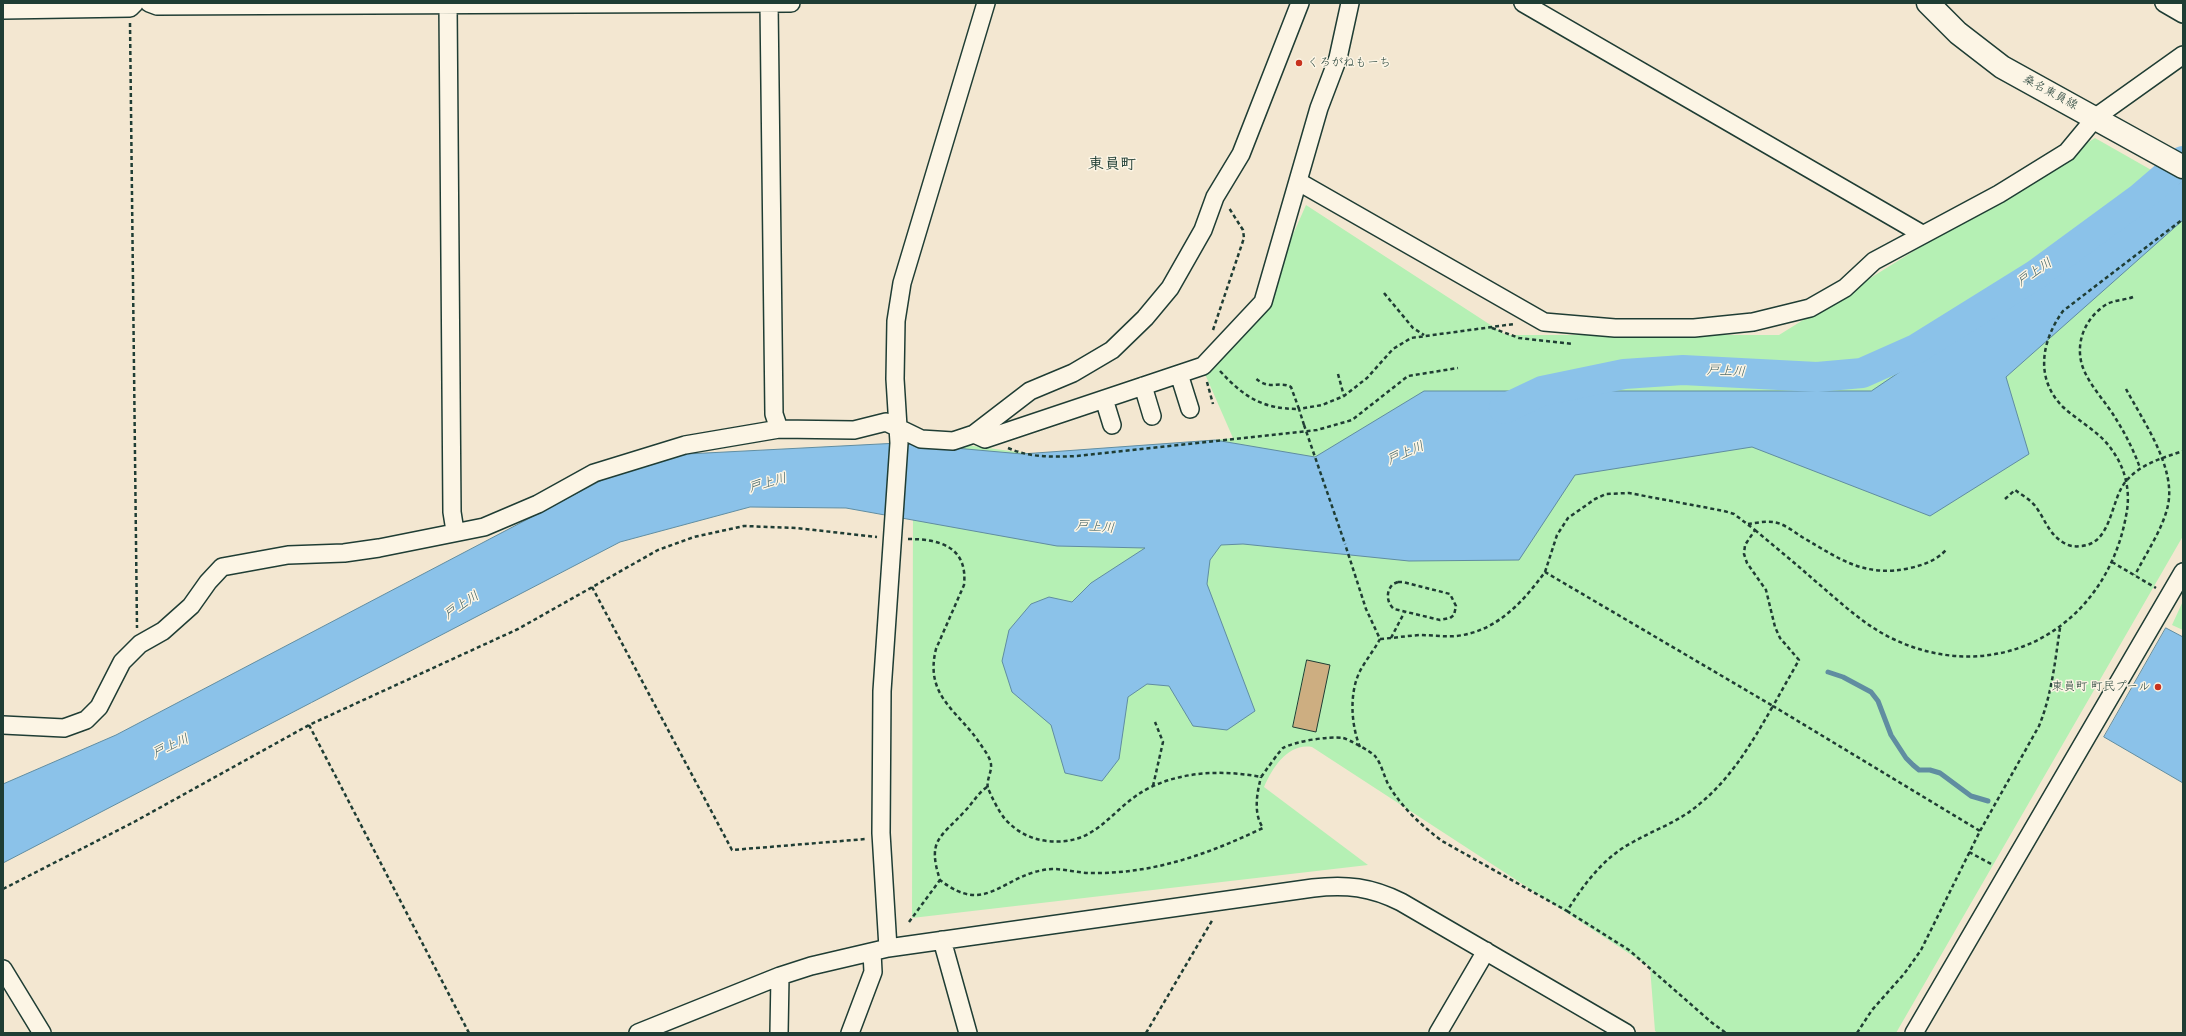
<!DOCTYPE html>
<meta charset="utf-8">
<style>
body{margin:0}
#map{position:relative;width:2186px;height:1036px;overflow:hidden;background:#f3e7d1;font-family:Mynerve,sans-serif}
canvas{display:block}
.frame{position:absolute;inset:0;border:4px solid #1f3d34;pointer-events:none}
</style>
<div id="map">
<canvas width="2186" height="1036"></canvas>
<div class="frame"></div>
</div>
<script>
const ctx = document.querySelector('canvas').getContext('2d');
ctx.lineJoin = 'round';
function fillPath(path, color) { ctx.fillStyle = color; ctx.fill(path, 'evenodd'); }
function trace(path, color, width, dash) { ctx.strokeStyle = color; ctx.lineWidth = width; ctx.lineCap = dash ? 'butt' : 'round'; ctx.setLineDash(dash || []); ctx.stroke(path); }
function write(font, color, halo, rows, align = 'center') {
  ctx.font = font + ' Mynerve,"Klee One",sans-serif'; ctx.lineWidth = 3; ctx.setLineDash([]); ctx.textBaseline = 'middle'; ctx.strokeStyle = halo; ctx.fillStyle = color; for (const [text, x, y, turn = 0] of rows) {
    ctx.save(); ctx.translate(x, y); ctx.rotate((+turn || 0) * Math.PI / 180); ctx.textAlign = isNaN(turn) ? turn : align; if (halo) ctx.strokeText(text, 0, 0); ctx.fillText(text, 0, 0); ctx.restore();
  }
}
fillPath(new Path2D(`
 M2095,138L2183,188V536L1896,1033H1658L1655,1031L1650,967L1312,747C1288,743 1273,767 1264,787L1368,865L912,918L913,503L921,439L1055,457L1233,438L1205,374L1263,302L1306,205L1506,335H1779Z
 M2183,601V630L2172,625Z`), '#b5f0b4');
const water = new Path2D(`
 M2183,181V220L2006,377L2029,454L1930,516L1752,447L1575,475L1519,560L1409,561L1243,544L1221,545L1210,560L1207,584L1255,711L1227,730L1193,726L1169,686L1147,684L1128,697L1119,759L1102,781L1065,773L1051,725L1012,692L1002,661L1009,630L1031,604L1049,597L1072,602L1091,583L1145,548L1057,546L846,508L750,507L620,542L3,863V784L116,735L648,456L899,443L1022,454L1215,440L1315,457L1424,391H1871Z
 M2166,628L2183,637V783L2104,737Z`);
fillPath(water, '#8bc2e9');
trace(water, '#608da1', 1);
trace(new Path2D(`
 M1828,672L1843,677L1871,692L1878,701L1891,735L1906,758L1913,765L1919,770H1930L1940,773L1971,796L1988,801`), '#608da1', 5);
trace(new Path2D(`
 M1504,409L1542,391L1624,374L1683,370L1817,377L1862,373L1916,349L2035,275L2140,198L2183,161`), '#8bc2e9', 30);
const building = new Path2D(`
 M1307,660L1330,665L1316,732L1293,727Z`);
fillPath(building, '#cdae81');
trace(building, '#1f3d34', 1);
const minor = new Path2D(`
 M149,3L157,6L791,3
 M769,3L774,414L779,429
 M986,3L902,283L896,321L895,379L899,443L882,691L881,833L888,948L1313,888C1346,884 1371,887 1401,902L1626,1033
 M1523,3L1922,234
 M2164,3L2183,14
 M448,5L452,512L455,531
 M3,10L130,8L135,3
 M1299,182L1544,322L1615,328H1694L1753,322L1810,308L1845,288L1874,261L1999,194L2067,152L2096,117L2183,55
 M1179,374L1190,409
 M1143,386L1152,416
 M1104,399L1112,425
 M974,434L985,439L1203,366L1263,302L1319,108L1338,58L1350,3
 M3,725L64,728L86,720L99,707L122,662L140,644L163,631L191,606L208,582L222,567L288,555L344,553L379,548L484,527L538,504L594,473L685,445L779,429L854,430L886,422L921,439L953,441L974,434L1030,391L1073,373L1112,350L1145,318L1170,288L1203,230L1215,197L1241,154L1300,3
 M942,940L968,1033
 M3,969L42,1033
 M638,1033L780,976L811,966L888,948
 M779,1033L780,976
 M850,1033L873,972L872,952
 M1438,1033L1486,951
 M1914,1033L2183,572`);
const major = new Path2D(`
 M1928,3L1958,33L2002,67L2183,167`);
trace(minor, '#1f3d34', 20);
trace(major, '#1f3d34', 25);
trace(new Path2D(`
 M130,23L137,628
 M1384,293L1413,328L1424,335
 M2133,297C2125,300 2115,300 2107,304C2086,317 2075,341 2082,365C2088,384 2106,402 2116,419C2126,435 2134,451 2140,468
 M1492,328L1519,338L1573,344
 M1213,330L1244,238L1243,230L1229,208
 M1220,371C1244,397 1262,409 1299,409L1291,387C1277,380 1271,392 1254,377
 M1338,374L1344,396
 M1207,382L1213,404
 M2126,389C2143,421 2176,467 2168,505C2163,529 2146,553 2135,575
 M1304,425L1299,409L1322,405L1344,396L1367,378L1393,349L1411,338L1514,324
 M1008,448C1031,458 1053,457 1077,456L1317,430L1352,420L1408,376L1458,368
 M2005,499L2015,490C2023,496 2033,501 2038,510C2046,522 2050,535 2064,543C2069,546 2075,547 2081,546C2113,544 2110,498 2127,480C2142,463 2163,458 2183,451
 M1748,524C1756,523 1765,521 1773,522C1783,523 1793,531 1802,537C1840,559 1864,578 1910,568C1924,565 1937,560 1947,549
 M1755,530C1775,547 1795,563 1814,580C1838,600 1860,622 1889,637C1995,690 2105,630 2126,516C2131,493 2126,469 2112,450C2100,432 2078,421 2063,407C2034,378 2042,340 2063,311L2183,219
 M908,539C940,539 968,547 964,585L936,649C924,697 959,711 981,745C985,751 992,760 991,767C991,773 986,782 988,788C991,796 999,812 1005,819C1017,832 1030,839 1047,841C1099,847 1111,806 1151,787C1185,771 1225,770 1261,777C1265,772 1280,750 1283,748C1296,741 1329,736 1343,738C1348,739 1372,752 1375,756C1381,763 1384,776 1388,784C1402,808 1421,825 1442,841L1567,911C1584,884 1604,857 1633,842C1654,830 1678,822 1697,806C1731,779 1751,744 1773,706L1545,572C1523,602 1496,632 1456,636C1444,637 1432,635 1420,635C1406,636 1393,638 1380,639L1366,609L1345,544
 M2112,562L2156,588
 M1545,572L1557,535L1568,518L1595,499L1606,494L1629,493L1724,511L1734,514L1755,530L1745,545L1744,554L1747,563L1766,590L1775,627L1780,638L1799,660L1773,706L1980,831
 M1398,582H1403L1450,594L1456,606L1454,615L1450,618L1440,620L1394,609C1386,602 1386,591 1393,584Z
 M592,587L732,850L866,839
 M1391,638L1404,613
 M309,725L469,1033
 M1360,747C1351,725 1349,693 1360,671C1366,660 1374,650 1380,639
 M1153,786L1163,742L1155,722
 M987,787C977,794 973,803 964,812C940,838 927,840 940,880C988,918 1003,872 1052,869C1065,869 1078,873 1091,873C1154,874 1208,854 1263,828C1253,813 1257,793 1261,777
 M1969,852L1993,865
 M3,889L134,822L309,725L518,629L658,550L694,537L744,526L796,528L877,537
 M1567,911L1629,950L1711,1022L1726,1033
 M909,922L940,880
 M1146,1033L1213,919
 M1857,1033L1872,1010L1904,974L1921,950L1980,831L2039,726C2052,694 2055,661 2060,628`), '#1f3d34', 2.5, [4, 3]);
trace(minor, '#fcf5e5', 17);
trace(major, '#fcf5e5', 22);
trace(new Path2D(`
 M1304,425L1345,544`), '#1f3d34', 2.5, [4, 3]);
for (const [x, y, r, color] of [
 [1299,63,4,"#c8321e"],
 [2158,687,4,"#c8321e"]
]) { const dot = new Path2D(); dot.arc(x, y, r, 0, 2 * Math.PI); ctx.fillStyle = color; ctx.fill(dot); trace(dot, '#fcf5e5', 1.5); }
write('12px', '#1f3d34', '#fcf5e5', [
 ["くろがねもーち",1307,63],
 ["東員町 町民プール",2150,687,"right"]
], 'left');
write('12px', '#1f3d34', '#fcf5e5', [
 ["桑名東員線",2050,93,28]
]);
write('italic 13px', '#3a5e61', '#fcf5e5', [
 ["戸上川",2035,273,-34],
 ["戸上川",1726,372,3],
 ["戸上川",1406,454,-23],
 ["戸上川",768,484,-16],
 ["戸上川",1095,528,4],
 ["戸上川",462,606,-34],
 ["戸上川",171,747,-25]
]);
write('bold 16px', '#1f3d34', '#fcf5e5', [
 ["東員町",1112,166]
]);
</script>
